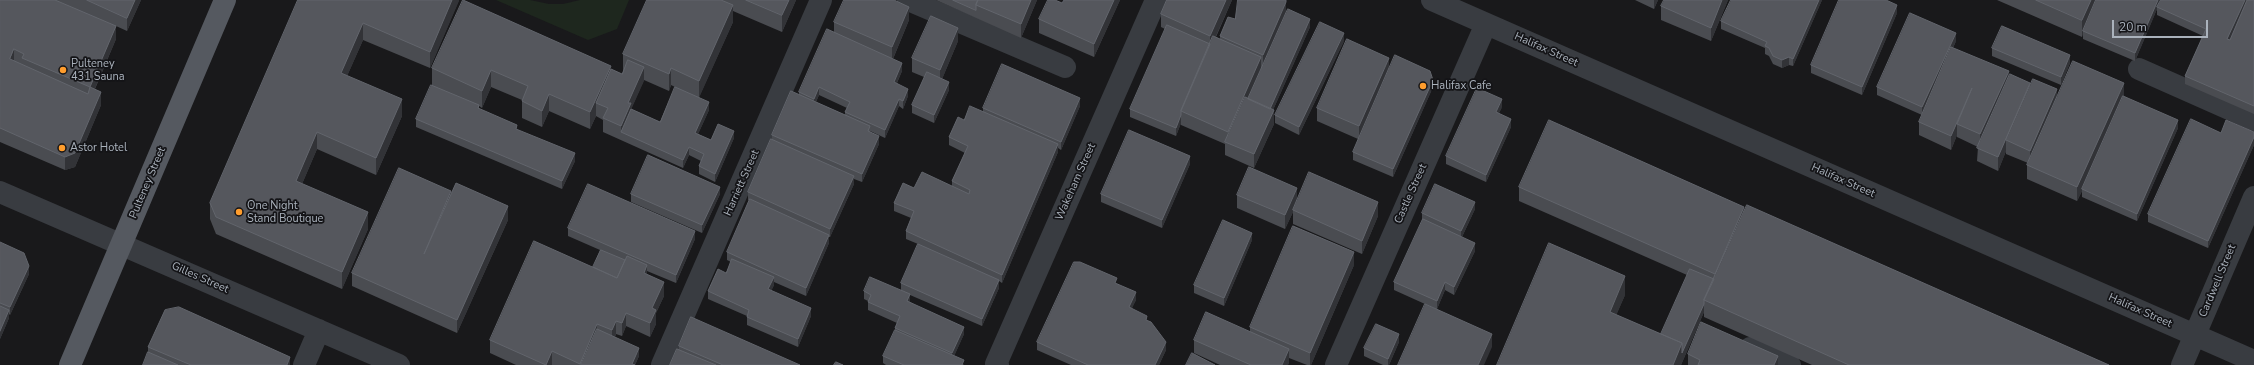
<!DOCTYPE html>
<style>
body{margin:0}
#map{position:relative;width:2254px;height:365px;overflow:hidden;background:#19191b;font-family:"Nunito Sans",sans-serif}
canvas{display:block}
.scale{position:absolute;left:2112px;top:20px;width:96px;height:18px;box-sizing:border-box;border:2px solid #aab2bc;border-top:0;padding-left:5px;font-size:12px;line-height:14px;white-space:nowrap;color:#aab2bc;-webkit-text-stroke:3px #141417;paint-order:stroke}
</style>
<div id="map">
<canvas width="2254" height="365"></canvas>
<div class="scale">20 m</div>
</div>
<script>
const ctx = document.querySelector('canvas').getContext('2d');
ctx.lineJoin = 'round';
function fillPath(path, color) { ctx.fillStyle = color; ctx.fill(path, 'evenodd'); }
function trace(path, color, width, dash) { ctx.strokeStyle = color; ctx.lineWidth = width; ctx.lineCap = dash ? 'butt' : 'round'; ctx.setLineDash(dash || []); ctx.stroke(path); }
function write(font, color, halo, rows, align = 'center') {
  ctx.font = font + ' "Nunito Sans",sans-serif'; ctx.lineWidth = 3.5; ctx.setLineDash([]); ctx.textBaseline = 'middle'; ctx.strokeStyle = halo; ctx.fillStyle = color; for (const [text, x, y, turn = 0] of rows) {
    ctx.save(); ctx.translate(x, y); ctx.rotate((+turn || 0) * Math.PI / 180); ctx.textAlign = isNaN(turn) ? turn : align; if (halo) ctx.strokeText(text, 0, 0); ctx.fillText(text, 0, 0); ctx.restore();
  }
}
fillPath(new Path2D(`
 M496,0H530L549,4H563L580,0H629L617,29L588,40Z`), '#1e271e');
trace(new Path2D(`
 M908,0L1065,67
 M1432,0L2254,361
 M2139,69L2254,120
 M0,192L399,365
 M1750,348L1790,365
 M304,365L319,330
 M662,365L821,0
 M998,365L996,364L1156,0
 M1336,365L1486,24
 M2182,365L2254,197`), '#393c41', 22);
trace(new Path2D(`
 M70,365L225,0`), '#555960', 22);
fillPath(new Path2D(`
 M0,0H141L127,31L116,26V39L95,89L101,105L75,167L65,170L0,142Z
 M298,0H459L430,68L363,40L347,76L402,116L376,175L317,149L302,184L368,229L342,289L216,234L210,219V203Z
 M647,0H796L782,32L733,11V22L699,97L709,110L698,134L711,140L734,138L715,182L699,174V166L701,161L689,155L683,168L603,132V120L596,116L590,129L549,111L542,127L522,118V100L491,87L482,108L479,106V109L575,161L562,189L416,127V119L432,85V68L611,69L622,74L623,71V54ZM644,80L669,91L671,85L675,87L660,122L631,109Z
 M936,0H1037L1021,38Z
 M1120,0L1094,57L1039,33V19L1062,3Z
 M1167,0H1232L1216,37L1220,39V36L1235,19L1286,15L1310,27L1273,110L1274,124L1254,168L1225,155V144L1181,125V123L1176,136L1130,117V109L1165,29L1161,27V14Z
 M1635,0H1658L1654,9Z
 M1728,0L1711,41L1661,20V6Z
 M1822,0L1793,66L1789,65L1782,68L1773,64L1769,56L1765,54V48L1721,29V21Z
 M1997,0H2254V114L2185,84V76L2203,36L2157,15V9L2135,61L2083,39V33L2082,37Z
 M1897,13L1862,95L1811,73V65Z
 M909,20L893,59L902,71L897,83L908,96L903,109L899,106L885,138L870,131L879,144L862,182L854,179V184L830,237H829V243L806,296L774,282V285L771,291L811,316L798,347L747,325V316L708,299V291L726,273L731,262L727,260V252L749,200H748V192L772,139V135L799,95V92L834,32V22ZM819,95L847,108L845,112V115L816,102Z
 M958,41L942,79L949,90L934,123L912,113V105L924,77L912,72V58Z
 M1344,41L1299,135L1275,123V115Z
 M1956,41L1953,48L2009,77L2057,98L2124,96L2178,128L2137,221L2082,197V191L2077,201L2027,179V165L2028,163L2006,154V151L1998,171L1977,161L1978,147L1957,137V135L1951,150L1919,135V122L1922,115L1877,95V87Z
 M1992,48L2070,63L2061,85L1992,56Z
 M1389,68L1433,87L1393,177L1353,160V152L1358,139L1317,121V108Z
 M1080,106L1061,150L1058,148V152L1002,283L999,281V288L982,326L910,295V302L964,334L954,356L964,365H886L883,363V356L895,330V328L897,323L868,310V301L864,299V291L901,290V283L918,244L906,239V231L911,218L894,211V203L914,188L952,186V181L965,153L949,145V137L964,120L983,112V108Z
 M1502,107L1499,113L1511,127L1486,182L1446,164V156Z
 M2254,132V145L2208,248L2148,222V214L2221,133Z
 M1190,164L1162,228L1101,202V194Z
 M1519,187L1744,210L2109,365H1812L1704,317V312L1681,365H1497L1625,295L1616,315L1661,334L1687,275L1519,201Z
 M451,194L508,220L457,333L352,286V273Z
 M631,194H720L702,233L631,202Z
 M1237,195L1378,216L1362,254L1293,224V212L1285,229L1237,208Z
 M1475,209L1462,237L1475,251L1454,295L1445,290L1437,309L1492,347L1436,309L1394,290V282L1422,221V213Z
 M568,228L695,239L676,283L647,271V274L664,296L656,313V324L650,337L626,326L622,336L616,334L615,337L639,356L635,365H516L490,353V340L593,267L600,250L568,236Z
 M1252,240L1224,306L1194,293V285Z
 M0,242L29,274L10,315L9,314V318L0,339Z
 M1354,265L1311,365H1307L1289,358V362L1288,365H1220L1194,353V340L1250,332V327Z
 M1117,284L1136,300L1131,309L1147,321L1166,350L1159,365H1071L1037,350V342Z
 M1399,342L1389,365H1383L1364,356V348Z
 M679,346L800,365H670L679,349Z
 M148,347L290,365H143L148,352Z
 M1688,354L1778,365H1688Z`), '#4a4c51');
fillPath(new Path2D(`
 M135,0H141L127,31V18Z
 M452,0H459V1L430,68V52Z
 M789,0H796L782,32V15Z
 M1031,0H1037L1021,38V24Z
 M1114,0H1120L1094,57V44Z
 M1226,0H1232L1211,47H1210V36Z
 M1654,0H1658L1654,9Z
 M1722,0H1728L1711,41V28Z
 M1819,0H1822L1793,66V59Z
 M2091,0H2098L2083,31V33L2082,37V20Z
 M2158,0H2161L2157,7V9L2135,61V53Z
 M2245,0H2248L2227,47V39Z
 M1286,2V16L1263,68V55Z
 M733,5V22L699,98V81Z
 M1897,5V13L1862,95V87Z
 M909,7V20L892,61V47Z
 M1310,19V27L1269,119V111Z
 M363,23V40L341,90V73Z
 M116,26V39L90,100V87Z
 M958,28V41L940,84V70Z
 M1344,33V41L1299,135V127Z
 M1956,33V41L1922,115V107Z
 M14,49V63L10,59Z
 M2070,55V63L2061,85V77Z
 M1261,57V70L1228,143V132Z
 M1789,57V65L1782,68V60Z
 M1389,58V72L1359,140V126Z
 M902,63V71L894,89V82Z
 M611,66V83L596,103V116L590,129V112Z
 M644,67V81L621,132V126L628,103Z
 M671,68V85L669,91V74Z
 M491,70V87L482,108V91Z
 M2009,71V84L1980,148V134Z
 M1433,80V87L1393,177V169Z
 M949,82V90L934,123V115Z
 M2030,83V97L2006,140V151L1998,171V157Z
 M2124,83V97L2082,189V191L2077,201V187Z
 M819,87V95L814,106V99Z
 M1972,88L1957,124V135L1951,150V136Z
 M908,89V96L903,109V101Z
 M2057,89V103L2030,164V151Z
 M101,92V105L75,167L65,170V157Z
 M549,94V111L542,127V111Z
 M1080,98V106L1061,150V142Z
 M402,99V116L376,175V158Z
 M899,99V106L885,138V130Z
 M1502,99V107L1496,119V112Z
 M709,102V110L695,141V133Z
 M1274,110V124L1254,168V154Z
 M1181,115V123L1176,136V128Z
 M1511,119V127L1486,182V175Z
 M2178,120V128L2137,221V214Z
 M734,131V138L715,182V174Z
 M317,132V149L296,198V181Z
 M879,136V144L862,182V174Z
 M2254,137V145L2208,248V241Z
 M1058,144V152L1002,283V275Z
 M689,147V155L683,168V160Z
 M575,153V161L562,189V181Z
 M1190,156V164L1162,228V220Z
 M854,176V184L830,237V229Z
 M720,187V194L702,233V225Z
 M1297,188V202L1293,210V212L1285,229V215Z
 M451,191V205L424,254Z
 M1378,202V216L1362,254V241Z
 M1475,202V209L1461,239V231Z
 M508,206V220L457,333V320Z
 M1744,207V220L1715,288V274Z
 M368,212V229L342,289V272Z
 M695,231V239L676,283V275Z
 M1252,233V240L1224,306V298Z
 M829,235V243L806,296V288Z
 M1475,243V251L1454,295V287Z
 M1354,252V265L1311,365H1310V353Z
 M647,265V279L644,273Z
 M29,266V274L10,315V307Z
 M1625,276V295L1610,330V312Z
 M774,277V285L768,297V289Z
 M999,280V288L982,326V319Z
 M664,282V296L656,313V324L650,337V323L652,308Z
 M1445,282V290L1437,309V301Z
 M1136,292V300L1129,315V307Z
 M910,294V302L907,301Z
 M1704,304V312L1681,365H1673L1682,343Z
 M811,308V316L798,347V339Z
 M9,310V318L0,339V331Z
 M626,313V326L622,336V323Z
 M616,321V334L612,344V330Z
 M597,324V337L585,365H580Z
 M964,327V334L952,361V353Z
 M1399,334V342L1389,365H1388V359Z
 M1492,334V347L1484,365H1478Z
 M1166,342V350L1159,365H1155Z
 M639,348V356L635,365L632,364Z
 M1289,349V362L1288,365H1282Z
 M552,351V365H546Z
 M1778,356V365H1774Z
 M290,357V365H287Z`), '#323337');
const building = new Path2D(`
 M0,0H55L116,26L90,87L101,92L75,153L65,157L0,128ZM14,49L24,54L22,58L90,87L88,94L10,59Z
 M87,0H135L127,18Z
 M298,0H452L430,52L363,23L341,73L402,99L376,158L317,132L296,181L368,212L342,272L216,217L210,203Z
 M463,0L611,66L590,112L549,94L542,111L522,101L528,86L491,70L482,91L432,68Z
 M647,0H721L733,5L699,81L671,68L669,74L623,54Z
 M746,0H789L782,15Z
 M844,0H894L909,7L892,47L834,22Z
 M953,0H978L976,5V10Z
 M978,0H1031L1021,24L976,5Z
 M1048,0H1055L1062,3L1064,0H1114L1094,44L1039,19Z
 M1167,0H1226L1210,36L1161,14Z
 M1238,0H1286V2L1263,55L1220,36L1228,17L1235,19Z
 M1664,0H1722L1711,28L1661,6Z
 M1731,0H1819L1793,59L1789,57L1782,60L1773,56L1769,48L1765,46L1767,42L1721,21Z
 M1839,0H1886L1897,5L1862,87L1811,65Z
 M2036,0H2091L2082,20Z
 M2096,0H2158L2135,53L2083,31Z
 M2161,0H2245L2227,39L2230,40L2247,0H2254V106L2185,76L2206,29L2157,7Z
 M1288,9L1310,19L1270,109L1248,99Z
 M1910,13L1956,33L1922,107L1877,87Z
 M931,16L958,28L940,70L912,58Z
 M1320,22L1344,33L1299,127L1275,115Z
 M1167,25L1210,44L1181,111V115L1176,128L1130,109Z
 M2002,26L2070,55L2061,77L1992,48Z
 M827,29L902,63L894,82L908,89L903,101L899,99L885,130L845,112L850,102L819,87L814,99L799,92Z
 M1213,36L1261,57L1228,132L1181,111Z
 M1347,39L1389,58L1359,126L1317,108Z
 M1951,47L2009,71L1980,134L1957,124L1972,88L1951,136L1919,122Z
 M1395,55L1430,71L1433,80L1393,169L1353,152Z
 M628,60L644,67L628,103H631L621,126L603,118L608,108L596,103L611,69L622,74Z
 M2073,61L2124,83L2077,187L2027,165Z
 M1002,64L1080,98L1061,142L983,108Z
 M927,72L949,82L934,115L912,105Z
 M2010,74L2030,83L1998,157L1977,148Z
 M2033,79L2057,89L2030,151L2006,140Z
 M431,85L479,105L478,108L517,125L516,129L575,153L562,181L416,119Z
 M675,87L709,102L695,133L711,140L718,124L734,131L715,174L699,166L704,154L689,147L683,160L621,132L631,109L660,122Z
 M1477,88L1502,99L1496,112L1511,119L1486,175L1446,156Z
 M791,91L870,126L868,131L879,136L862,174L772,135Z
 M2123,96L2178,120L2137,214L2082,189Z
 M1245,97L1274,110L1254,154L1225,142Z
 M970,106L1058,144L1002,275L906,231L914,211L894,203L903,183L914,188L922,172L969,194L970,190L952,181L968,146L949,137L958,117L964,120Z
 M2191,119L2221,133L2226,120L2254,132V137L2208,241L2148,214Z
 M1549,120L1744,207L1715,274L1519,187Z
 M1129,130L1190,156L1162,220L1101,194Z
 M771,139L854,176L830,229L748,192Z
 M648,155L720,187L702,225L631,194Z
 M1249,167L1297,188L1285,215L1237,195Z
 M399,168L451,191L424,254L456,183L508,206L457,320L352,273Z
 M1309,172L1378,202L1362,241L1293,210Z
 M588,184L695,231L676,275L568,228Z
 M1435,184L1475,202L1461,231L1422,213Z
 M750,199L829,235L806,288L727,252Z
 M1747,205L2109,365H1849L1704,300Z
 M1423,219L1475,243L1454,287L1445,282L1437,301L1394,282Z
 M1223,220L1252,233L1224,298L1194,285Z
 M1293,226L1354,252L1310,353L1250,327Z
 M534,241L617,278L627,256L647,265L644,273L664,282L652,308L656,310L650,323L626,313L622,323L616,321L612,330L597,324L580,364L552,351L546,365L490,340Z
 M0,242L24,253L29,266L10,307L0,303Z
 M1549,243L1625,276L1610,312L1682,343L1673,365H1497Z
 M918,244L999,280L982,319L901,283Z
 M601,250L625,260L617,278L593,267Z
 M732,259L774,277L768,289L811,308L798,339L747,317L749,310L708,291L718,269L726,273Z
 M1074,262H1080L1117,278L1115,283L1136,292L1129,307L1147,316L1146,320L1151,322L1166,342L1155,365H1088L1037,342Z
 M1690,269L1714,279L1704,300V304L1682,353V343L1661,334Z
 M870,277L910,294L907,301L964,327L952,353L895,328L900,316L868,302L871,295L864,291Z
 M1425,304L1492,334L1478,365H1398Z
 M0,306L9,310L0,331Z
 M179,307L290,357L287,365H191L148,347L165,310Z
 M1206,312L1289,349L1282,365H1251L1194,340Z
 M691,317L800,365H723L679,346Z
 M1701,322L1778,356L1774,365H1698L1700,360L1688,354Z
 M1376,324L1399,334L1388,359L1364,348Z
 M597,329L639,348L632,364L635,365H581Z
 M895,330L964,360L962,365H904L883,356Z
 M677,349L716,365H670Z
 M148,352L178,365H143Z
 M1192,353L1215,365H1186Z
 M836,362L843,365H834Z`);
fillPath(building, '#55575d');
trace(building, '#62656c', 1);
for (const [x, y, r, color] of [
 [63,70,4,"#ff9d2d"],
 [1423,86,4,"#ff9d2d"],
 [62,148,4,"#ff9d2d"],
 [239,212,4,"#ff9d2d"]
]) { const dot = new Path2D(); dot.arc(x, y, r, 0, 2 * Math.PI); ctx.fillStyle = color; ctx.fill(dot); trace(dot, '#141417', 1.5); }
write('11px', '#aab2bc', '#141417', [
 ["Halifax Street",1546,50,24],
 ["Halifax Street",1843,181,24],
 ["Wakeham Street",1076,182,-66],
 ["Pulteney Street",148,183,-67],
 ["Harriett Street",742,183,-66],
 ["Castle Street",1411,194,-66],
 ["Gilles Street",200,278,24],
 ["Cardwell Street",2218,281,-67],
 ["Halifax Street",2140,311,24]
]);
write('11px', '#aab2bc', '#141417', [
 ["Pulteney",71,64],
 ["431 Sauna",71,77],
 ["Halifax Cafe",1431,86],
 ["Astor Hotel",70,148],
 ["One Night",247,206],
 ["Stand Boutique",247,219]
], 'left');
</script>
